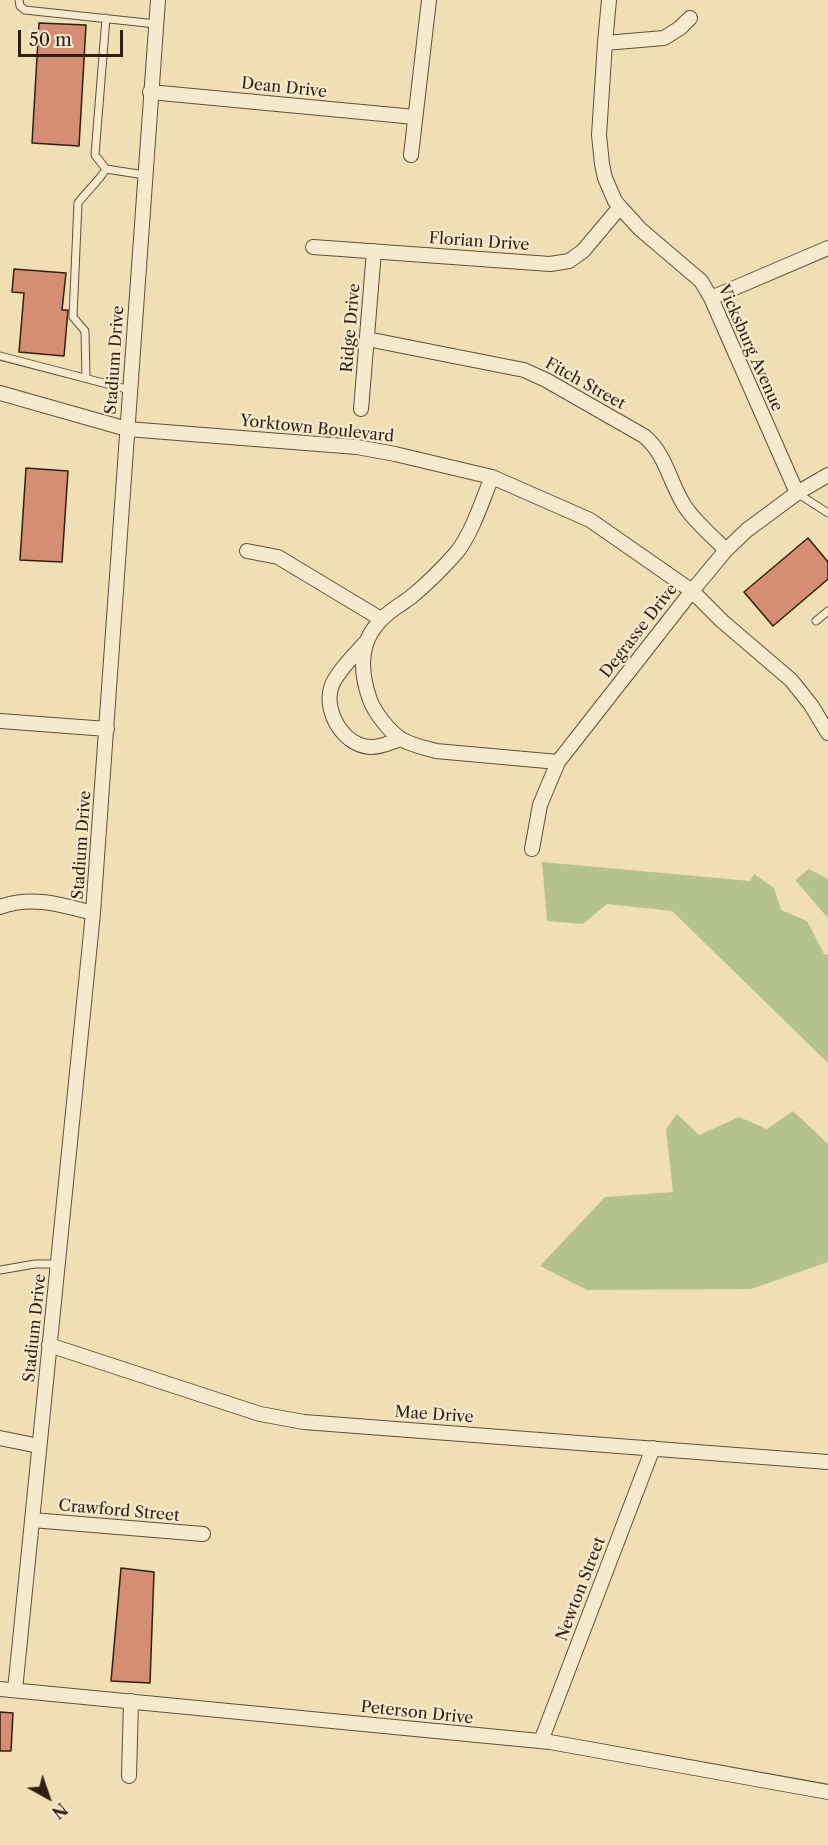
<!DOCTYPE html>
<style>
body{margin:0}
#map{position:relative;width:828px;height:1845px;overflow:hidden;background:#f0deb4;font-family:"Libre Caslon Text",serif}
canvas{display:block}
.north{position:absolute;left:18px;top:1767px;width:60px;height:60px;-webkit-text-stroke:4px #f5eace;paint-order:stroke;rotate:140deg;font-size:16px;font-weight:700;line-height:24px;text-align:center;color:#301f10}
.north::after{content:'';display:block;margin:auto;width:21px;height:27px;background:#301f10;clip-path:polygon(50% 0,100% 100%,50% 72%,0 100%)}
.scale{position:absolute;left:18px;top:30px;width:105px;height:27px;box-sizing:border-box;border:3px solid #301f10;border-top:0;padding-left:8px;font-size:18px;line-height:21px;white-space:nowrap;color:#301f10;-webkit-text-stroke:4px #f5eace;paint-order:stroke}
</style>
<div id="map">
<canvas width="828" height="1845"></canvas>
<div class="north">N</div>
<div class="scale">50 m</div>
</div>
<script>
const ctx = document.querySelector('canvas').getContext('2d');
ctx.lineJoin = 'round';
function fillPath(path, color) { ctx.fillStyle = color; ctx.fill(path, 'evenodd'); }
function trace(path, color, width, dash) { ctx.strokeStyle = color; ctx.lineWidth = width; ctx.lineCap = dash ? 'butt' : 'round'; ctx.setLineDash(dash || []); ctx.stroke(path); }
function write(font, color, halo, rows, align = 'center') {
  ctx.font = font + ' "Libre Caslon Text",serif'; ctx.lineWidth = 4.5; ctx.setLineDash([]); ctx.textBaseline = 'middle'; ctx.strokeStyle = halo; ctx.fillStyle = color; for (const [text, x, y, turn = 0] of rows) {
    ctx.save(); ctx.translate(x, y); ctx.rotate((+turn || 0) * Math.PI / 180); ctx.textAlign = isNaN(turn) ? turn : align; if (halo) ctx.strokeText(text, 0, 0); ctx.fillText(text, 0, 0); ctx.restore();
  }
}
fillPath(new Path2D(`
 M542,862L750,881L754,874L774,888L781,910L807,921L824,954L828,955V1063L672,911L607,904L583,924L547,921Z
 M809,869L828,879V918L795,880Z
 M793,1111L828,1144V1262L751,1289L587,1290L540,1266L605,1197L673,1192L666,1129L677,1114L699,1135L739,1117L767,1129Z`), '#b5c290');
const building = new Path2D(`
 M39,23L86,25L79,146L32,143Z
 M14,269L66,273L62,310H68L64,356L19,352L24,293L12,292Z
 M26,468L68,471L62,562L20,560Z
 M808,538L828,562V579L773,626L744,592Z
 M121,1568L154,1572L150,1683L111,1681Z
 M0,1712L13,1713L11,1751H0Z`);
fillPath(building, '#d58e74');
trace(building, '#301f10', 1.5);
const lane = new Path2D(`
 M19,0L20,6L25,10L156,24
 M106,18L95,155L106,169L145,175
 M0,356L130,390
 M86,378L85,331L73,317L78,203C87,191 98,182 106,169
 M797,493L828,513
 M816,621L828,611
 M0,1270L35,1264H58`);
const street = new Path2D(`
 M609,0L605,43L599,135L602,164L605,178L615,201L620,207L640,229L701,281L711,298L797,493
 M605,43L664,38L680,28L690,18
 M150,92L415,117
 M411,155L429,0
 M313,247L550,264L569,261L583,251L620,207
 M711,298L828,248
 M367,339L524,370L546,380L644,436C666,454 669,481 684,505C694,521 712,536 726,550
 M0,393L127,429L357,447L395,454L492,477L590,520L692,591L722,621L791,680L811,705L828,733
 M361,409L374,251
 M492,477C482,501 473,531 457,552C443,568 428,583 411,597C402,604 390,610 382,619C358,642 360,672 370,700C375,713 389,731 401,739C411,745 425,748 436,751L558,762
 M247,551L278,557L381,619
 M365,643C356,653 334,675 331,688C324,712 343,745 370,747C380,748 391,742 401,739
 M0,721L107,729
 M532,849L540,805L558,762L692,591L726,550L747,530L797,493L828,475
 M0,907C32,895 62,905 93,913
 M49,1345L260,1414L304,1422L828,1462
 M0,1438L39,1446
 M32,1520L203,1534
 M0,1689L550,1742L828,1792
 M15,1690L93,913L158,0
 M541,1741L653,1448
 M129,1776L131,1701`);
trace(lane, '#604f39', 9);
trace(street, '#604f39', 16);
trace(lane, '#f5eace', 7);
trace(street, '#f5eace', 14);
write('16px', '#301f10', '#f5eace', [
 ["Dean Drive",284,88,6],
 ["Florian Drive",479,242,4],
 ["Ridge Drive",351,328,-85],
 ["Vicksburg Avenue",750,348,66],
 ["Stadium Drive",115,360,-86],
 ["Fitch Street",585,384,29],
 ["Yorktown Boulevard",317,429,6],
 ["Degrasse Drive",639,631,-52],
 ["Stadium Drive",82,845,-86],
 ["Stadium Drive",35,1328,-84],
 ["Mae Drive",434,1415,4],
 ["Crawford Street",119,1511,5],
 ["Newton Street",581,1589,-69],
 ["Peterson Drive",417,1713,6]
]);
</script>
